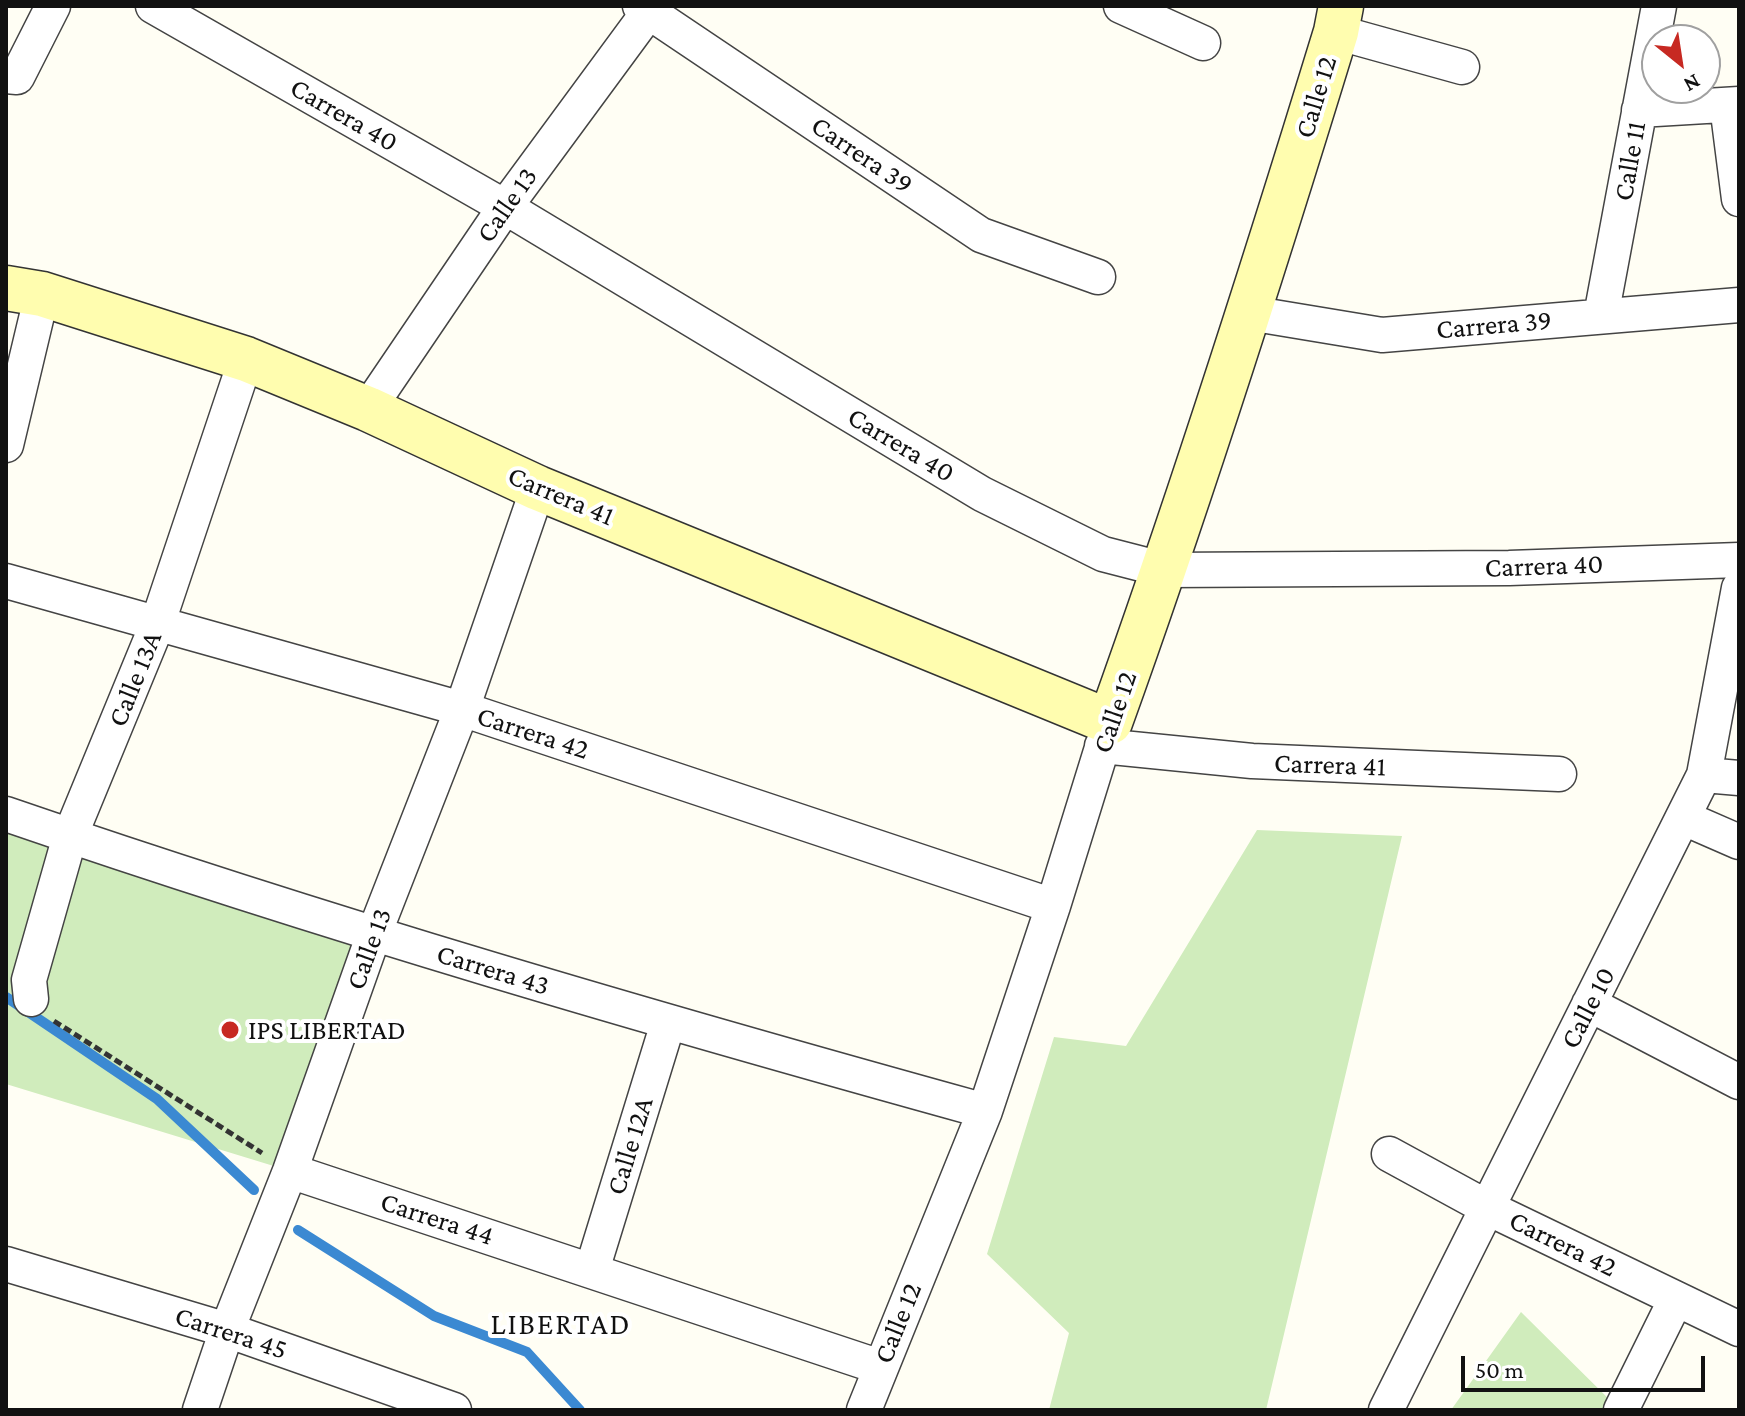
<!DOCTYPE html>
<style>
body{margin:0}
#map{position:relative;width:1745px;height:1416px;overflow:hidden;background:#fffef4;font-family:"Crimson Pro",serif}
canvas{display:block}
.frame{position:absolute;inset:0;border:8px solid #111;pointer-events:none}
.north{position:absolute;left:1641px;top:24px;width:80px;height:80px;box-sizing:border-box;background:#fff;border:2px solid #a0a0a0;border-radius:50%;rotate:150deg;font-size:22px;font-weight:700;line-height:32px;text-align:center;color:#111}
.north::after{content:'';display:block;margin:auto;width:28px;height:36px;background:#c72922;clip-path:polygon(50% 0,100% 100%,50% 72%,0 100%)}
.scale{position:absolute;left:1461px;top:1356px;width:244px;height:36px;box-sizing:border-box;border:4px solid #111;border-top:0;padding-left:10px;font-size:24px;line-height:28px;white-space:nowrap;color:#111;-webkit-text-stroke:6px #fff;paint-order:stroke}
</style>
<div id="map">
<canvas width="1745" height="1416"></canvas>
<div class="frame"></div>
<div class="north">N</div>
<div class="scale">50 m</div>
</div>
<script>
const ctx = document.querySelector('canvas').getContext('2d');
ctx.lineJoin = 'round';
function fillPath(path, color) { ctx.fillStyle = color; ctx.fill(path, 'evenodd'); }
function trace(path, color, width, dash) { ctx.strokeStyle = color; ctx.lineWidth = width; ctx.lineCap = dash ? 'butt' : 'round'; ctx.setLineDash(dash || []); ctx.stroke(path); }
function write(font, color, halo, rows, align = 'center') {
  ctx.font = font + ' "Crimson Pro",serif'; ctx.lineWidth = 8; ctx.setLineDash([]); ctx.textBaseline = 'middle'; ctx.strokeStyle = halo; ctx.fillStyle = color; for (const [text, x, y, turn = 0] of rows) {
    ctx.save(); ctx.translate(x, y); ctx.rotate((+turn || 0) * Math.PI / 180); ctx.textAlign = isNaN(turn) ? turn : align; if (halo) ctx.strokeText(text, 0, 0); ctx.fillText(text, 0, 0); ctx.restore();
  }
}
fillPath(new Path2D(`
 M6,814L374,934L290,1171L6,1084Z
 M1257,830L1402,836L1266,1410H1049L1069,1333L987,1254L1054,1037L1126,1046Z
 M1521,1312L1620,1410H1451Z`), '#d0ecbc');
trace(new Path2D(`
 M6,997L157,1099L254,1190
 M298,1230L434,1316L527,1352L580,1410`), '#3b89d2', 10);
const street = new Path2D(`
 M153,6L505,207L982,494L1103,554L1165,570L1509,568L1739,560
 M640,6L981,235L1098,277
 M1121,6L1203,43
 M1336,32L1462,67
 M6,76L17,77L53,6
 M1727,105L1739,199
 M1639,110L1739,104
 M1249,313L1382,335L1739,305
 M1601,316L1659,6
 M368,409L505,207L653,6
 M6,445L42,294
 M6,581L462,709L1053,906
 M1102,746L1252,761L1559,774
 M1704,775L1739,778
 M6,814C329,925 656,1020 985,1111
 M1684,818L1739,842
 M31,999L29,980L70,836L157,625L246,359
 M1589,1004L1739,1082
 M1389,1154L1488,1208L1739,1329
 M290,1171L880,1367
 M6,1264L227,1330L454,1410
 M592,1270L668,1023
 M200,1410L227,1330L290,1171L374,934L462,709L538,488
 M864,1410L985,1111L1053,906L1110,722
 M1386,1410L1704,775L1739,588
 M1621,1410L1676,1299`);
const secondary = new Path2D(`
 M6,288L42,294L246,359L368,409L538,488L1110,722C1192,494 1265,264 1336,32L1341,6`);
trace(street, '#444', 37);
trace(secondary, '#333', 47);
trace(new Path2D(`
 M54,1021L262,1153`), '#333', 5, [8, 4]);
trace(street, '#fff', 34);
trace(secondary, '#fffdaf', 44);
for (const [x, y, r, color] of [
 [230,1030,10,"#c72922"]
]) { const dot = new Path2D(); dot.arc(x, y, r, 0, 2 * Math.PI); ctx.fillStyle = color; ctx.fill(dot); trace(dot, '#fff', 3); }
write('28px', '#111', '#fff', [
 ["Calle 12",1316,97,-73],
 ["Carrera 40",344,115,30],
 ["Carrera 39",862,155,34],
 ["Calle 11",1630,161,-80],
 ["Calle 13",507,205,-55],
 ["Carrera 39",1494,325,-5],
 ["Carrera 40",901,445,31],
 ["Carrera 41",561,496,23],
 ["Carrera 40",1544,566,-2],
 ["Calle 13A",135,679,-68],
 ["Calle 12",1115,712,-71],
 ["Carrera 42",533,733,18],
 ["Carrera 41",1330,765,2],
 ["Calle 13",369,949,-70],
 ["Carrera 43",493,970,17],
 ["Calle 10",1588,1008,-63],
 ["Calle 12A",630,1146,-73],
 ["Carrera 44",437,1219,18],
 ["Carrera 42",1563,1244,26],
 ["Calle 12",898,1323,-68],
 ["Carrera 45",231,1333,18]
]);
write('28px', '#111', '#fff', [
 ["IPS LIBERTAD",248,1030]
], 'left');
ctx.letterSpacing = '2px';
write('30px', '#111', '#fff', [
 ["LIBERTAD",561,1325]
]);
ctx.letterSpacing = '0px';
</script>
